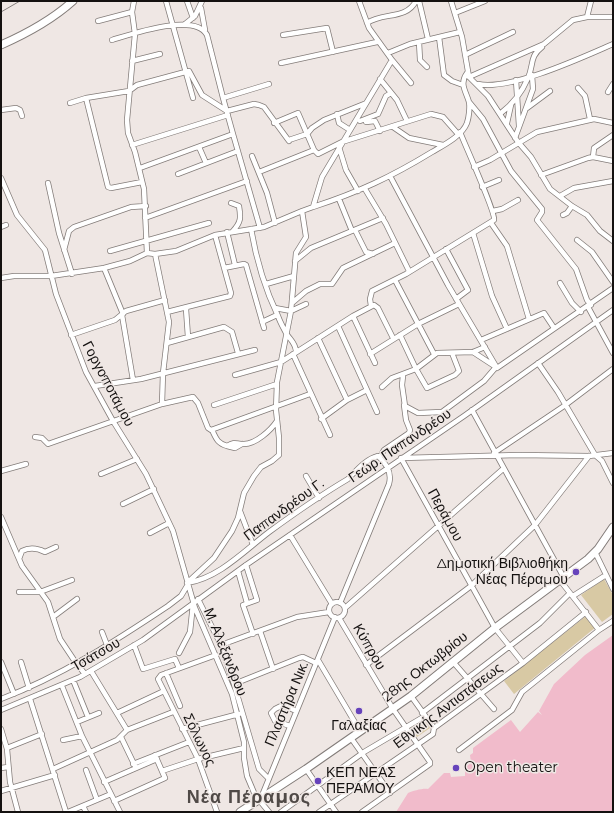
<!DOCTYPE html>
<meta charset="utf-8">
<style>
body{margin:0}
#map{position:relative;width:614px;height:813px;overflow:hidden;background:#efe7e4;font-family:Montserrat,sans-serif}
canvas{display:block}
.frame{position:absolute;inset:0;border:2px solid #141110;pointer-events:none}
</style>
<div id="map">
<canvas width="614" height="813"></canvas>
<div class="frame"></div>
</div>
<script>
const ctx = document.querySelector('canvas').getContext('2d');
ctx.lineJoin = 'round';
function fillPath(path, color) { ctx.fillStyle = color; ctx.fill(path, 'evenodd'); }
function trace(path, color, width, dash) { ctx.strokeStyle = color; ctx.lineWidth = width; ctx.lineCap = dash ? 'butt' : 'round'; ctx.setLineDash(dash || []); ctx.stroke(path); }
function write(font, color, halo, rows, align = 'center') {
  ctx.font = font + ' Montserrat,sans-serif'; ctx.lineWidth = 3; ctx.setLineDash([]); ctx.textBaseline = 'middle'; ctx.strokeStyle = halo; ctx.fillStyle = color; for (const [text, x, y, turn = 0] of rows) {
    ctx.save(); ctx.translate(x, y); ctx.rotate((+turn || 0) * Math.PI / 180); ctx.textAlign = isNaN(turn) ? turn : align; if (halo) ctx.strokeText(text, 0, 0); ctx.fillText(text, 0, 0); ctx.restore();
  }
}
fillPath(new Path2D(`
 M604,579L613,595V614L602,622L581,595Z
 M586,616L596,627L514,694L504,681Z
 M423,718L430,728L417,737L411,727Z`), '#d8c9a4');
fillPath(new Path2D(`
 M613,635V812H396L408,793C413,791 423,788 428,789L444,773H450L451,777L465,776V767L471,763L470,755L473,753V748L511,720L520,732L538,712L542,715L539,711L554,684L585,655Z`), '#f1bbcb');
const minor = new Path2D(`
 M134,1L132,12L135,34L127,120L128,133L135,152L144,189L147,253
 M166,1L193,98
 M187,1L193,18
 M419,1L428,39
 M451,1L462,37L469,77L488,96L518,142L531,157L550,189L572,206L587,215L600,231L613,241
 M201,8L205,30
 M455,13L485,1
 M587,17L591,1
 M98,21L132,12
 M367,23C383,12 406,20 416,1
 M185,24L195,16L202,1
 M283,35L327,28L333,52
 M439,37L444,75L452,81L463,85
 M112,40C132,34 195,12 207,35L223,98
 M419,42L420,60L427,67
 M388,53L410,44L460,32
 M465,55L513,32
 M392,60L411,83
 M132,61L160,54
 M281,63L377,42
 M469,77L544,44L573,20L587,17H613
 M380,79L397,100L407,121
 M516,80L519,126
 M478,84C510,91 583,57 613,44
 M578,88L585,96L590,119
 M608,92L613,84
 M86,98L108,187L111,188L142,182
 M469,102L483,119L511,171L542,209V212L537,220L576,269L587,300L591,305
 M70,103L86,98L129,91L137,85L189,71L202,95L227,111L254,104L259,105L264,107L289,141
 M527,108L550,91
 M1,110L16,108L20,110L22,116
 M501,113C513,104 522,92 528,78C534,65 529,57 542,47
 M337,114L339,123L350,130
 M360,121L378,114L386,96L391,93
 M366,122L375,121L380,131
 M274,123L298,113L314,150L318,154L342,142L431,114L443,117L458,134
 M507,123L511,105
 M393,127L409,138L443,145
 M233,134L223,98L269,84
 M515,138L533,89L532,75
 M289,140L307,134L312,128L324,120L364,104
 M132,145L228,115
 M199,147L206,163
 M339,147L346,170L358,191
 M252,156L267,193L275,223
 M593,157L594,148L613,135
 M474,167L490,160L537,132L594,119L613,123
 M140,168L233,134L260,228
 M259,172L314,150
 M178,174L238,151
 M541,175L588,158L593,157L613,161
 M390,176L448,285L497,368L613,288
 M1,178L17,215L45,250L56,294L86,372L113,421L146,474L173,531L195,608L232,694L244,742V758L247,776L255,795L269,812
 M48,183L59,233L72,274
 M482,187L499,180
 M365,189L386,224L409,271
 M560,196L574,188L613,181
 M339,199L352,231
 M231,203L239,206C241,218 241,222 233,231
 M313,207C359,192 391,177 432,152C444,145 462,136 467,123C469,117 470,107 469,102C466,91 459,84 467,73
 M493,211L502,209L518,200
 M563,215L567,213L572,206
 M145,218L247,181
 M491,223L507,246L529,319
 M1,227L6,225
 M251,229C256,258 265,289 278,316C280,322 283,327 286,333C290,340 295,342 296,351
 M355,230L366,252L373,254
 M227,232L235,265
 M473,233L492,296L507,329
 M577,240L592,252L613,282
 M446,249L468,290L456,299
 M64,250L69,231L74,227L131,207L146,206
 M110,251L209,223
 M295,261L311,248L383,218
 M104,268L123,314
 M224,268L244,264L246,265L264,328
 M1,278L14,276H51L104,268L130,261L147,253L155,254L176,251L215,235L264,227L302,211
 M395,280L434,354
 M560,283L572,303L581,312
 M266,284L294,276
 M292,303L306,291L320,284H332L343,268L395,243
 M371,306L370,299L372,291L406,274L494,220C496,213 465,145 460,132
 M588,307L613,353
 M275,308L291,311L306,304
 M186,309L188,337
 M167,312L230,296L231,293L215,235
 M122,315L133,380
 M353,316L375,363
 M262,322L277,315
 M338,326L377,412
 M71,335L115,320L126,311L165,300
 M400,335L416,369L427,388L455,375L459,371L452,353
 M318,338L347,400
 M481,340L544,313L554,328
 M167,343L224,327L232,332L238,353
 M293,354L330,435
 M370,354L418,324L459,304
 M538,363L558,392L595,455L602,461L613,483
 M235,375L281,362L353,316L374,305L378,308L393,338
 M403,376L402,385L405,406L418,413L442,412L484,381L496,367L473,352
 M95,386L141,379L255,350
 M382,387L392,378L416,369L437,353L473,352L485,347
 M162,404L193,397L198,403L208,428L211,430L310,394
 M214,405L277,384
 M472,410L563,576
 M321,419L347,400L367,390
 M212,430C216,438 217,443 227,446C236,441 235,444 244,444C256,444 271,430 277,421
 M35,437L42,438L48,444L162,404L163,373L169,322L155,254
 M227,446L235,448L242,444
 M494,453L564,406L613,369
 M380,457L384,450L409,433L410,430L406,420L404,405
 M401,458L495,628L523,663
 M401,458L519,455L589,456L613,453
 M1,471L26,464
 M101,474L137,459
 M306,476L319,498
 M123,504L154,489
 M240,511L253,545
 M1,517L22,566L48,602L60,639L76,663L85,674
 M150,533L169,523
 M290,535L332,604
 M595,552L613,589
 M19,559L22,551C30,547 37,548 45,552L56,547
 M246,565L257,600L243,605L253,634
 M238,571L247,603
 M559,579L599,630
 M187,583L214,558L232,531L238,518L244,493L254,476L261,467L272,461L279,455V438L276,410L277,382L291,311L296,253L306,237L302,211L313,207L322,177L392,60L369,28L359,1
 M187,583C219,578 244,551 269,532C295,513 321,495 348,479C357,470 366,459 378,456C386,463 392,473 389,484L340,603
 M19,592H40L72,580
 M573,596L606,575
 M198,599L221,645L234,684L259,769L268,778
 M329 610a8 8 0 1 1 16 0a8 8 0 1 1-16 0Z
 M345,608L503,469
 M53,617L77,599
 M339,618L393,709L430,762V764L362,812
 M260,631L273,669
 M102,632L107,645
 M134,645L143,669L175,659L179,668
 M221,645L297,617L329,612
 M179,653L190,632L193,604
 M216,655L161,675L158,679L198,759L217,812
 M318,660L360,731
 M1,662L14,694
 M21,662L29,688
 M454,663L494,709
 M366,665L471,586L535,525L589,456
 M91,671L127,730
 M166,673L180,706
 M73,680L88,717
 M234,684L299,658L303,657L316,663
 M62,686L82,736L120,812
 M411,696L434,728
 M1,699C61,676 114,642 168,606L181,596L187,586
 M30,699L66,812
 M1,710L80,677L143,640L246,565L464,416L613,310
 M117,713L164,691
 M422,713L540,623L570,593
 M77,722L99,713
 M290,726L275,721L271,713L275,709L283,705L296,711
 M1,729L7,749L10,782L18,812
 M182,729L239,714
 M121,737L135,766
 M351,738L390,793
 M63,740L82,736
 M7,748L42,734
 M459,750L512,710L522,692L599,630L613,621
 M133,764L189,742
 M1,768L8,767
 M53,769L117,740L127,730L173,712
 M306,769L336,812
 M86,770L97,800
 M162,771L198,759L244,748
 M104,782L157,759
 M1,791L55,775
 M261,798L335,617
 M114,801L165,778L155,755
 M83,806L86,812
 M68,812L111,794
 M281,812L364,752L425,716
 M319,812L433,734L434,728L523,663L586,612`);
const secondary = new Path2D(`
 M1,45C26,34 53,19 73,1`);
const primary = new Path2D(`
 M240,812L306,769L411,696L495,628L588,559L598,549L613,527`);
trace(minor, '#837c79', 6);
trace(secondary, '#837c79', 9);
trace(primary, '#837c79', 9);
trace(minor, '#fff', 4.5);
trace(secondary, '#fff', 7);
trace(primary, '#fff', 7);
trace(new Path2D(`
 M1,12L20,1`), '#86807e', 1);
for (const [x, y, r, color] of [
 [576,572,4,"#6643bb"],
 [359,711,4,"#6643bb"],
 [456,768,4,"#6643bb"],
 [318,781,4,"#6643bb"]
]) { const dot = new Path2D(); dot.arc(x, y, r, 0, 2 * Math.PI); ctx.fillStyle = color; ctx.fill(dot); trace(dot, '#efe7e4', 1.5); }
write('14px', '#141110', '#efe7e4', [
 ["Γοργοποτάμου",108,384,62],
 ["Γεώρ. Παπανδρέου",400,446,-34],
 ["Παπανδρέου Γ.",284,510,-36],
 ["Περάμου",445,515,61],
 ["Κύπρου",369,647,60],
 ["Μ. Αλεξάνδρου",225,652,68],
 ["Τσάτσου",96,655,-30],
 ["28ης Οκτωβρίου",425,667,-38],
 ["Πλαστήρα Νικ.",287,704,-67],
 ["Εθνικής Αντιστάσεως",448,706,-37],
 ["Σόλωνος",199,740,64]
]);
write('14px', '#141110', '#efe7e4', [
 ["Δημοτική Βιβλιοθήκη",568,564,"right"],
 ["Νέας Πέραμου",568,580,"right"],
 ["Γαλαξίας",359,726,"center"],
 ["Open theater",464,768],
 ["ΚΕΠ ΝΕΑΣ",326,773],
 ["ΠΕΡΑΜΟΥ",326,789]
], 'left');
ctx.letterSpacing = '1px';
write('bold 18px', '#504a47', '#efe7e4', [
 ["Νέα Πέραμος",249,798]
]);
ctx.letterSpacing = '0px';
</script>
